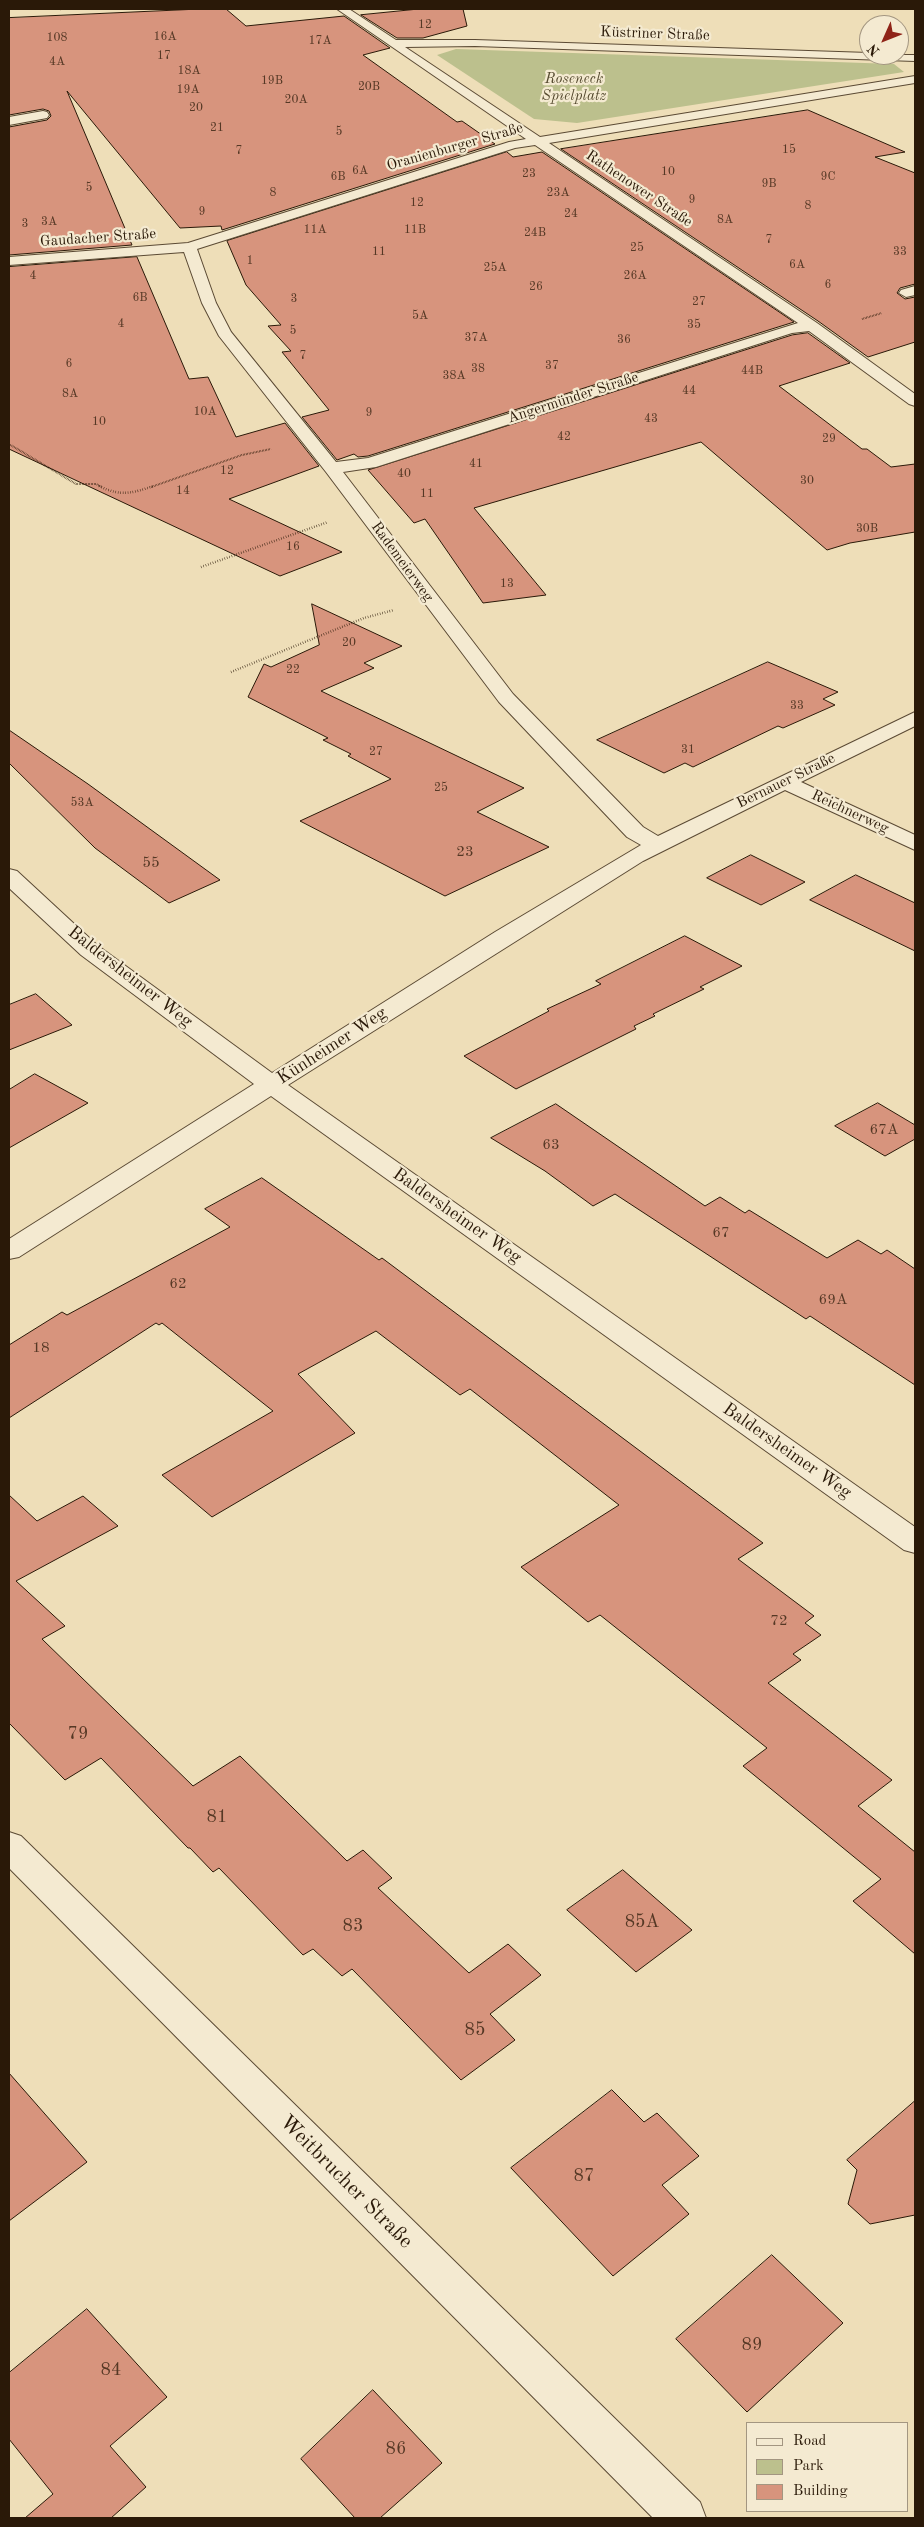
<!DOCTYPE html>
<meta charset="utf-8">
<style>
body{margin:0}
#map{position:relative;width:924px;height:2527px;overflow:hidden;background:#eedeb8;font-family:"Old Standard TT",serif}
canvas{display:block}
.frame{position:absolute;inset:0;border:10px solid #2a1908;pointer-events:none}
.legend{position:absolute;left:746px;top:2422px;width:162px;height:90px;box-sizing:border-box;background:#f4ead1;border:1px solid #a39681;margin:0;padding:6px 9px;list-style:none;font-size:15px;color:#2a1908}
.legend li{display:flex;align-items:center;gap:10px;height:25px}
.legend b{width:25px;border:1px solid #a39681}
.north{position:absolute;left:859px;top:15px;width:50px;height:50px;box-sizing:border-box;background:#f4ead1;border:1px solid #a39681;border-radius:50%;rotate:226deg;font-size:14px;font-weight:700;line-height:20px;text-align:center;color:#2a1908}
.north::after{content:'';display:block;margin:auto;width:18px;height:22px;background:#8f2418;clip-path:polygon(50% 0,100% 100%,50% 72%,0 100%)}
</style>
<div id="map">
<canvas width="924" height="2527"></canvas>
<div class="frame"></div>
<ul class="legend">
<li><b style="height:6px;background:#f4ead1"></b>Road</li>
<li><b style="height:14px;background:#bcc08d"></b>Park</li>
<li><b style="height:14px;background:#d7947d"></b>Building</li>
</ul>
<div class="north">N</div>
</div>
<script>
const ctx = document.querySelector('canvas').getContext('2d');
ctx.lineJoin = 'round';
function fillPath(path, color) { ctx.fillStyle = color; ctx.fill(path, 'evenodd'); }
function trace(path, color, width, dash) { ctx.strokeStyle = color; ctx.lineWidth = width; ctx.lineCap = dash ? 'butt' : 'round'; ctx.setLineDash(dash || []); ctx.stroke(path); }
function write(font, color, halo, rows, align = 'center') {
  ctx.font = font + ' "Old Standard TT",serif'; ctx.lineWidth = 4.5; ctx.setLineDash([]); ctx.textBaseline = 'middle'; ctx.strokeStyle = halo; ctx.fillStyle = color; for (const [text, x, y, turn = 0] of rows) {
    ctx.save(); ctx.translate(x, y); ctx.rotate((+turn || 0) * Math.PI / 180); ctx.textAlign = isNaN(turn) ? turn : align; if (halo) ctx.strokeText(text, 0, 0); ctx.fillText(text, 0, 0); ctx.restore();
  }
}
fillPath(new Path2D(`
 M456,49L894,64L904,72L577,123L534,119L437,55Z`), '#bcc08d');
const building = new Path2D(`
 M200,9H226L246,26L344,16L390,48L363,55L457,122L462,121L495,144L222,230L221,226L180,228L67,91L132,245L9,255V127L47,120L51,116L49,111L43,109L9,115V18Z
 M419,9H463L467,26L423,38H397L361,15Z
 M808,110L905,152L875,157L915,173V284L900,288L897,293L905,299L915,297V342L868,357L818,321L561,149Z
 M507,152L513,157L542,152L794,322L368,456L358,457L354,454L337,460L302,417L329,410L282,352L291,351L268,326L281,325L246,285L227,241Z
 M137,257L189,379L208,377L236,437L285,423L319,466L229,499L342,552L280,576L9,449V267Z
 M808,333L850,363L779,386L862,449H867L891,467L915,464V532L850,543L827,550L701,442L474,508L546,595L483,603L425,519L414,523L368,470L792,335Z
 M312,604L402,646L364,663L374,668L321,691L524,788L477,812L549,847L445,896L300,821L391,779L348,756L351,754L323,740L328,738L248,697L264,664L271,667L319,645Z
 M768,662L838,692L823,699L835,705L783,728L778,726L693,767L685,763L664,773L597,740Z
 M9,730L88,784L220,880L169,903L95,848L9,763Z
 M751,855L805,882L761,905L707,878Z
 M856,875L915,903V951L810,900Z
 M685,936L742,966L700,987L704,989L653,1014L655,1016L634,1026L636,1029L516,1089L464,1056L549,1011L547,1009L601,984L596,981Z
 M36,994L72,1025L9,1050V1005Z
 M35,1074L88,1103L9,1148V1090Z
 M878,1103L915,1125V1139L885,1156L835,1126Z
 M556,1104L705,1206L720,1197L745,1213L749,1210L827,1258L858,1240L881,1254L887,1250L915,1269V1385L810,1316L806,1319L615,1194L593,1206L545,1171L491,1138Z
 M262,1178L379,1260L382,1258L763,1543L738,1559L814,1616L805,1623L821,1635L793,1654L801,1660L768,1683L892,1780L858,1806L915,1852V1954L853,1901L881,1879L743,1766L767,1748L600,1615L588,1622L521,1567L619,1505L470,1389L460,1395L376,1331L298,1374L355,1433L212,1517L162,1475L273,1411L162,1323L159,1325L156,1323L9,1418V1345L62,1312L67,1315L230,1227L205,1209Z
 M9,1495L37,1521L83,1496L118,1526L16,1581L65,1626L42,1639L193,1786L240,1756L347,1861L363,1850L392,1878L378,1888L469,1973L508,1944L541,1975L490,2014L515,2040L461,2080L352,1969L342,1976L313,1949L303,1955L219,1868L213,1872L190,1848H188L101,1758L65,1780L9,1723Z
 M623,1870L692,1930L636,1972L567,1910Z
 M9,2073L87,2162L9,2221Z
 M612,2090L644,2122L657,2113L699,2156L662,2185L689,2214L613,2276L511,2168Z
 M915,2101V2215L870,2224L848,2204L857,2170L847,2160Z
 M772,2255L843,2323L747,2412L676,2339Z
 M87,2309L167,2397L110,2446L146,2487L111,2518H25L53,2494L9,2439V2373Z
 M373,2390L442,2463L380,2518H355L301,2459Z`);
fillPath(building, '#d7947d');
trace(building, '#2a1908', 1);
const street = new Path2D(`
 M337,9H349L396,40H475L869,53V55H915V61L475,46L405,47L540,137L915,76V83L549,143L817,323L915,394V406L909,404L809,331L792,333L376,467L343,472L513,694L643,827L658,836L915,712V726L801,782L915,835V850L785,790L643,861L288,1085L915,1527V1553L904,1550L271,1096L19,1257L9,1259V1239L254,1084L81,955L9,888V869L17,871L97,945L272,1073L495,932L641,845L627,837L499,702L326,472L219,336L202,303L184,252L9,265V257L188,243L509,142L526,139ZM535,145L798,323L368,458L336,462L231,332L216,303L197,249L515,148Z
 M43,111L47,112L49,115L47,118L9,125V117Z
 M915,286V295L906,297L899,293L901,290Z
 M9,1832L21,1836L700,2502L706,2518H653L9,1868Z`);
trace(street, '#5b4a34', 2);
trace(new Path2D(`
 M59,9L61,10`), '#2a1908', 1, [0.5, 1]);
trace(new Path2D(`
 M862,319L882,313
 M9,444L76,484H96L102,487
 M151,487L242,455L271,449`), '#2a1908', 2, [0.5, 1]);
trace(new Path2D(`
 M99,486C121,497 132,493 154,486
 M201,567L328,522
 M231,672L364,618L394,610`), '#2a1908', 2.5, [0.5, 2]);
fillPath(street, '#f4ead1');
write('12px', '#553825', null, [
 ["12",425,25],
 ["16A",165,37],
 ["108",57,38],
 ["17A",320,41],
 ["17",164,56],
 ["4A",57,62],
 ["18A",189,71],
 ["19B",272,81],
 ["20B",369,87],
 ["19A",188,90],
 ["20A",296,100],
 ["20",196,108],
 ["21",217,128],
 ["5",339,132],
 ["15",789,150],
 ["7",239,151],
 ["6A",360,171],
 ["10",668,172],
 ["23",529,174],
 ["6B",338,177],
 ["9C",828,177],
 ["9B",769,184],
 ["5",89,188],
 ["8",273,193],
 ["23A",558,193],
 ["9",692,200],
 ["12",417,203],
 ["8",808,206],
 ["9",202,212],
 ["24",571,214],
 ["8A",725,220],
 ["3A",49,222],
 ["3",25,224],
 ["11A",315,230],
 ["11B",415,230],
 ["24B",535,233],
 ["7",769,240],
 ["25",637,248],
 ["11",379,252],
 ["33",900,252],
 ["1",250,261],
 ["6A",797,265],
 ["25A",495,268],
 ["4",33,276],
 ["26A",635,276],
 ["6",828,285],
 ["26",536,287],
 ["6B",140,298],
 ["3",294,299],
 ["27",699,302],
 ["5A",420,316],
 ["4",121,324],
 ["35",694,325],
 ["5",293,331],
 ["37A",476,338],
 ["36",624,340],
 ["7",303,356],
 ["6",69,364],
 ["37",552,366],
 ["38",478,369],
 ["44B",752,371],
 ["38A",454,376],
 ["44",689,391],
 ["8A",70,394],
 ["10A",205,412],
 ["9",369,413],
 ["43",651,419],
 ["10",99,422],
 ["42",564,437],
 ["29",829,439],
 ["41",476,464],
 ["12",227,471],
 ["40",404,474],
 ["30",807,481],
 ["14",183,491],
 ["11",427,494],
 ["30B",867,529],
 ["16",293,547],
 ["13",507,584],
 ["20",349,643],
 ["22",293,670],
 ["33",797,706],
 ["31",688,750],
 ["27",376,752],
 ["25",441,788],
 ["53A",82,803]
]);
write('15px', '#2a1908', '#f4ead1', [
 ["Küstriner Straße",655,34,2],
 ["Oranienburger Straße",455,147,-16],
 ["Rathenower Straße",639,189,34],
 ["Gaudacher Straße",98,238,-4],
 ["Angermünder Straße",573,398,-18],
 ["Rademeierweg",402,562,54],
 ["Bernauer Straße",786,781,-26],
 ["Reichnerweg",850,812,25]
]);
write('italic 15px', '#564b30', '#f4ead1', [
 ["Roseneck",574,79],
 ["Spielplatz",574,96]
]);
write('15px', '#553825', null, [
 ["23",465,852],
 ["55",151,863],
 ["67A",884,1130],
 ["63",551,1145],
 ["67",721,1233],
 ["62",178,1284],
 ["69A",833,1300],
 ["18",41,1348],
 ["72",779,1621]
]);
write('18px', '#2a1908', '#f4ead1', [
 ["Baldersheimer Weg",130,977,38],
 ["Künheimer Weg",332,1046,-33],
 ["Baldersheimer Weg",457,1216,35],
 ["Baldersheimer Weg",787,1451,35]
]);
write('18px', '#553825', null, [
 ["79",78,1734],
 ["81",217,1817],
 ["85A",642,1922],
 ["83",353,1926],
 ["85",475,2030],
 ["87",584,2176],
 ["89",752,2345],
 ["84",111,2370],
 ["86",396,2449]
]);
write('21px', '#2a1908', '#f4ead1', [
 ["Weitbrucher Straße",346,2182,45]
]);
</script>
